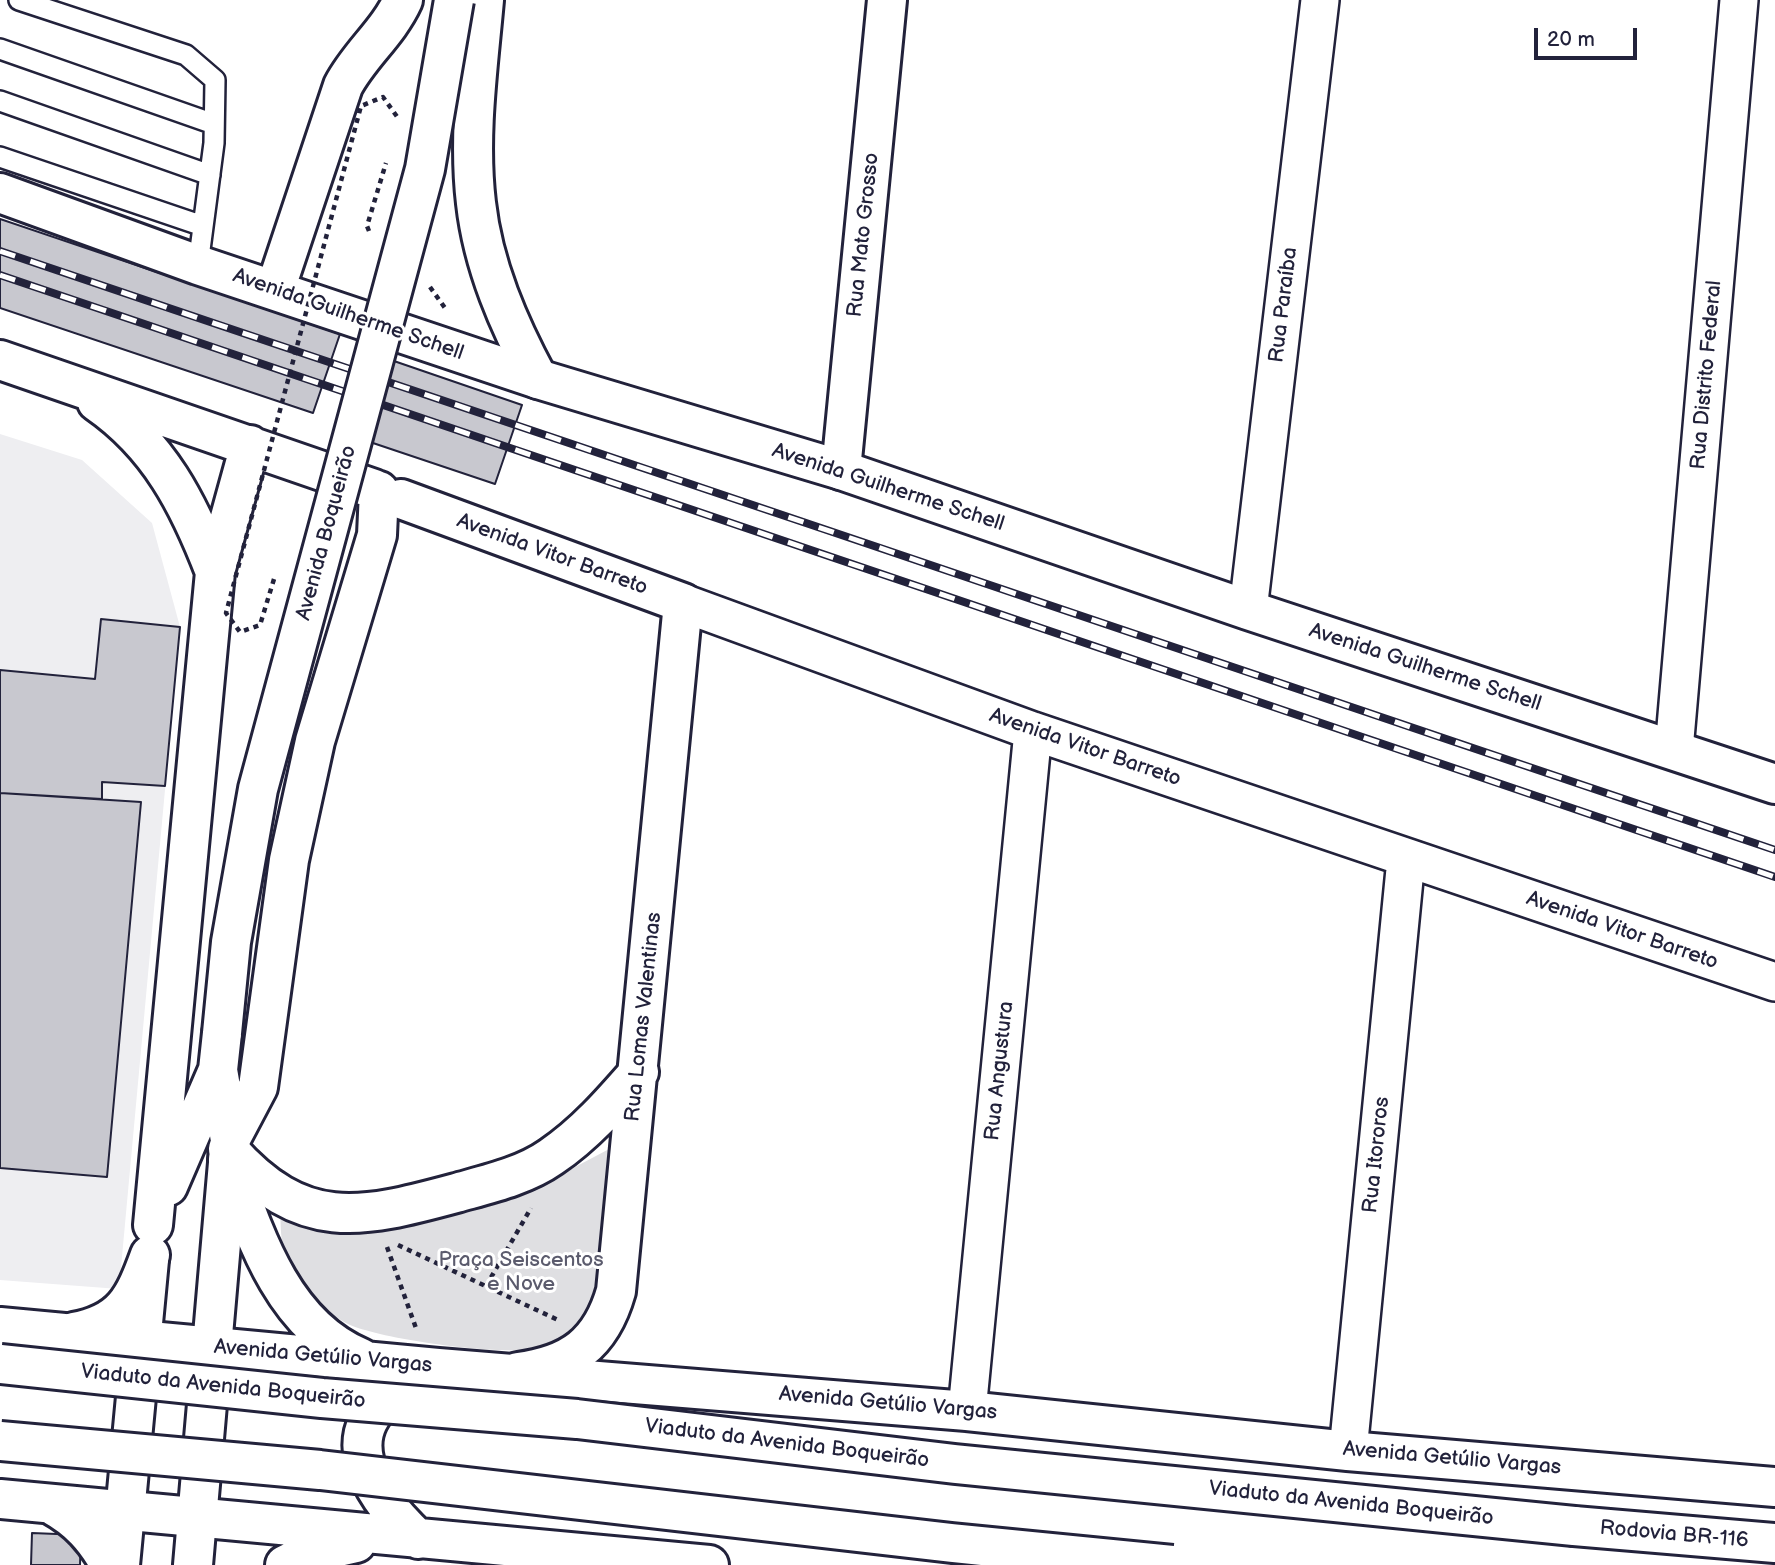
<!DOCTYPE html>
<meta charset="utf-8">
<style>
body{margin:0}
#map{position:relative;width:1775px;height:1565px;overflow:hidden;background:#fff;font-family:"Balsamiq Sans",sans-serif}
canvas{display:block}
.scale{position:absolute;left:1534px;top:28px;width:103px;height:32px;box-sizing:border-box;border:4px solid #22223b;border-top:0;padding-left:9px;font-size:21px;line-height:24px;white-space:nowrap;color:#22223b;-webkit-text-stroke:5px #fff;paint-order:stroke}
</style>
<div id="map">
<canvas width="1775" height="1565"></canvas>
<div class="scale">20 m</div>
</div>
<script>
const ctx = document.querySelector('canvas').getContext('2d');
ctx.lineJoin = 'round';
function fillPath(path, color) { ctx.fillStyle = color; ctx.fill(path, 'evenodd'); }
function trace(path, color, width, dash) { ctx.strokeStyle = color; ctx.lineWidth = width; ctx.lineCap = dash ? 'butt' : 'round'; ctx.setLineDash(dash || []); ctx.stroke(path); }
function write(font, color, halo, rows, align = 'center') {
  ctx.font = font + ' "Balsamiq Sans",sans-serif'; ctx.lineWidth = 6; ctx.setLineDash([]); ctx.textBaseline = 'middle'; ctx.strokeStyle = halo; ctx.fillStyle = color; for (const [text, x, y, turn = 0] of rows) {
    ctx.save(); ctx.translate(x, y); ctx.rotate((+turn || 0) * Math.PI / 180); ctx.textAlign = isNaN(turn) ? turn : align; if (halo) ctx.strokeText(text, 0, 0); ctx.fillText(text, 0, 0); ctx.restore();
  }
}
fillPath(new Path2D(`
 M0,434L82,460L152,523L180,627L119,1289L0,1280Z`), '#eeeef1');
fillPath(new Path2D(`
 M611,1148C608,1202 613,1267 586,1315C577,1332 558,1343 540,1348C507,1357 376,1339 346,1323C323,1310 296,1281 286,1257C280,1244 281,1223 280,1209L543,1184Z`), '#dfdfe2');
const building = new Path2D(`
 M0,219L340,334L313,413L0,308Z
 M391,360L522,405L495,484L364,440Z
 M101,619L180,627L165,786L102,782V799L0,793V670L95,679Z
 M0,793L141,802L107,1177L0,1168Z
 M32,1533L81,1535L80,1565H31Z`);
fillPath(building, '#c8c8cf');
trace(building, '#22223b', 2);
const service = new Path2D(`
 M19,0L186,55L215,80L214,143L198,265
 M0,49L214,124
 M0,101L210,175
 M0,157L203,226`);
const minor = new Path2D(`
 M683,603L1033,731L1775,982
 M1248,610L1320,0
 M1674,750L1739,0
 M967,1411L1033,731
 M1348,1451L1406,859`);
const tertiary = new Path2D(`
 M484,0C478,67 468,136 476,203C483,266 509,325 538,379
 M841,470L887,0
 M401,499L683,603L616,1291C601,1344 571,1365 518,1372
 M228,1149C302,1233 360,1219 456,1193C488,1184 524,1176 551,1157C585,1134 612,1103 639,1072`);
const secondary = new Path2D(`
 M0,193L198,265L538,379L841,470L1248,610L1775,784
 M275,290L343,86C359,55 388,33 403,0
 M0,360L374,489
 M97,402C159,445 189,504 215,572
 M230,1140L258,1087L289,860L315,741L377,535L379,491
 M168,1186L218,1070
 M153,1225L215,572L250,445
 M120,1565L149,1260
 M193,1565L230,1140L218,1070L222,1033`);
const primary = new Path2D(`
 M228,1160C254,1234 282,1325 361,1358
 M0,1327L438,1368L967,1411L1348,1451L1775,1487
 M74,1332C123,1323 134,1299 150,1255
 M406,1386C328,1428 369,1493 418,1539
 M0,1499L709,1565
 M52,1505C79,1520 95,1538 110,1565
 M285,1565L307,1554L356,1543`);
const motorway = new Path2D(`
 M1574,1526L1775,1543`);
trace(service, '#22223b', 24);
trace(minor, '#22223b', 42);
trace(tertiary, '#22223b', 44);
trace(secondary, '#22223b', 44);
trace(primary, '#22223b', 44);
trace(motorway, '#22223b', 44);
trace(new Path2D(`
 M430,287L445,308
 M398,1245L558,1320
 M387,1247L417,1331
 M486,1286L531,1208`), '#22223b', 4.5, [5, 5]);
trace(service, '#fff', 19);
trace(minor, '#fff', 37);
trace(tertiary, '#fff', 38);
trace(secondary, '#fff', 38);
trace(primary, '#fff', 38);
trace(motorway, '#fff', 38);
const rail = new Path2D(`
 M0,251L1775,850
 M0,275L1775,877`);
trace(rail, '#22223b', 8);
trace(rail, '#fff', 5, [16]);
const secondaryBridge = new Path2D(`
 M222,1033L231,942L258,789L425,169L454,0`);
const motorwayBridge = new Path2D(`
 M0,1364L322,1398L577,1419L955,1464L1574,1526
 M0,1441L320,1470L952,1543L1172,1565`);
trace(secondaryBridge, '#22223b', 44, []);
trace(motorwayBridge, '#22223b', 44, []);
trace(new Path2D(`
 M369,231L367,226L386,163
 M274,579L260,625L240,632L226,613L361,106L383,97L398,118`), '#22223b', 4.5, [5, 5]);
trace(secondaryBridge, '#fff', 38);
trace(motorwayBridge, '#fff', 38);
write('21px', '#22223b', '#fff', [
 ["Rua Mato Grosso",864,235,-84],
 ["Rua Paraíba",1284,305,-83],
 ["Avenida Guilherme Schell",348,315,19],
 ["Rua Distrito Federal",1707,375,-85],
 ["Avenida Guilherme Schell",888,488,18],
 ["Avenida Boqueirão",327,533,-75],
 ["Avenida Vitor Barreto",552,555,20],
 ["Avenida Guilherme Schell",1425,668,18],
 ["Avenida Vitor Barreto",1085,748,19],
 ["Avenida Vitor Barreto",1622,931,19],
 ["Rua Lomas Valentinas",644,1017,-84],
 ["Rua Angustura",1000,1071,-84],
 ["Rua Itororos",1377,1155,-84],
 ["Avenida Getúlio Vargas",323,1357,5],
 ["Viaduto da Avenida Boqueirão",223,1387,6],
 ["Avenida Getúlio Vargas",888,1404,5],
 ["Viaduto da Avenida Boqueirão",787,1444,7],
 ["Avenida Getúlio Vargas",1452,1459,5],
 ["Viaduto da Avenida Boqueirão",1351,1504,6],
 ["Rodovia BR-116",1674,1535,5]
]);
write('21px', '#5b5b6d', '#fff', [
 ["Praça Seiscentos",521,1261],
 ["e Nove",521,1285]
]);
</script>
